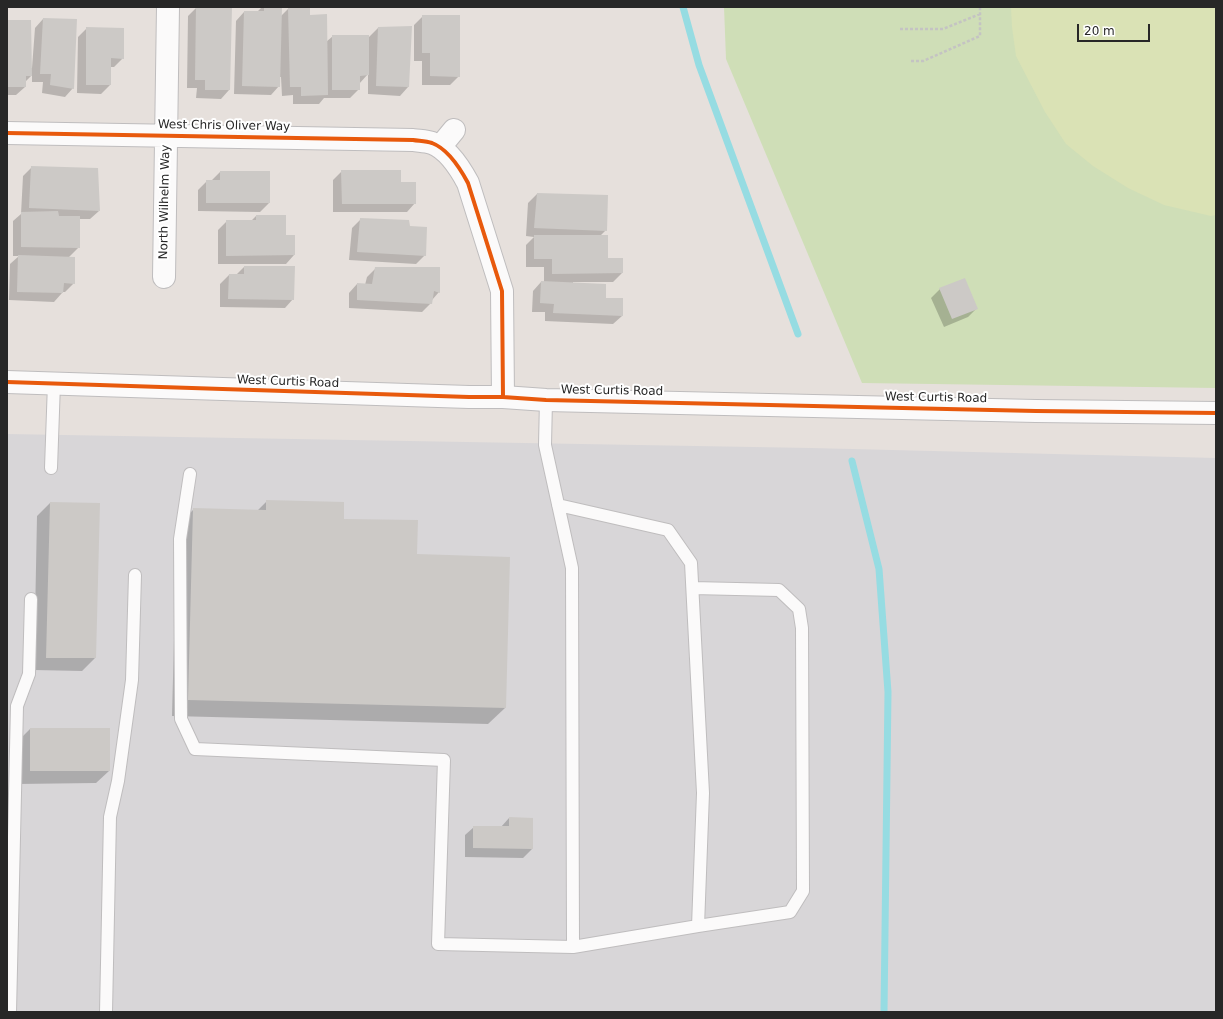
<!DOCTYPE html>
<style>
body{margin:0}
#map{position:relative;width:1223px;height:1019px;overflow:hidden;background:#e6e0dc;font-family:"DejaVu Sans",sans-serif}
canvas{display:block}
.frame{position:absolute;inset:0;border:8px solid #272727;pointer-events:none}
.scale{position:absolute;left:1077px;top:24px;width:73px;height:18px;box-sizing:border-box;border:2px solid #272727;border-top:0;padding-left:5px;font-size:12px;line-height:14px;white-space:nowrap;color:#272727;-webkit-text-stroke:3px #fff;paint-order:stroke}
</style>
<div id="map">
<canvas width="1223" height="1019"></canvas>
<div class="frame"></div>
<div class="scale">20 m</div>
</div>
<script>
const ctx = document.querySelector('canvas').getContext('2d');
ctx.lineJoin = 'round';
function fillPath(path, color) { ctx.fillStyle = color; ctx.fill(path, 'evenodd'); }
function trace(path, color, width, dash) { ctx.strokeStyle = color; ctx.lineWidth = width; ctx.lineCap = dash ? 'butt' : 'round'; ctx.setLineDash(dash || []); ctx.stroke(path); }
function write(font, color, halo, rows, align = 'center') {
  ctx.font = font + ' "DejaVu Sans",sans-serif'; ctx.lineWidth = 4; ctx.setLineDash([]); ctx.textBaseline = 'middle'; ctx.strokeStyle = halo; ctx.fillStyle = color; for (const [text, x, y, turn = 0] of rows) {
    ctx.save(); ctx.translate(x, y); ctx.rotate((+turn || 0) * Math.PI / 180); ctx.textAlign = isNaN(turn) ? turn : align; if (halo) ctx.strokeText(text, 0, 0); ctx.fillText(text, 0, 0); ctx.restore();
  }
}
fillPath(new Path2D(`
 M7,434L811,448L1216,458V1012H7Z`), '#d8d6d8');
fillPath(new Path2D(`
 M724,7H1216V388L862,383L726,59Z`), '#cfdeb7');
fillPath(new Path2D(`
 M1011,7H1216V215L1211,216L1164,205L1128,188L1093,166L1066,144L1045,112L1016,56L1012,27Z`), '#dae2b5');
fillPath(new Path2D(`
 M197,7L229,90L221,99L196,98L197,88H187L188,16Z
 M262,7H281L280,17L288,9L309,16L326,42L333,36L368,38L378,28L411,27L408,87L400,96L368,94V74L359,84V89L350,98H324L319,104H293V95L282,96L281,77H279V86L271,95L234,94L236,21L244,12H257Z
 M423,16L459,76L450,85H422V61H414V25Z
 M43,19L73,88L65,97L42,93L43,82H32V75L25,82V87L16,95H7V21L31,68H32L35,28Z
 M87,28L123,58L114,67H110V85L101,94L77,93L78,37Z
 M32,167L99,211L90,219H79V247L69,257L74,283L65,292H63L62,293L54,302L9,300L10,264L19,256H13V221L21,214L23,176Z
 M342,171L400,183L415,203L407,212H333V180Z
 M220,172L269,203L260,212L198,211V190L207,181H211Z
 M537,194L606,230L600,236L607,259L622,273L613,282H573V284L605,299L622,316L613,324L545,321V312H532L533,291L541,282H544V267H526V245L534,237L526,236L528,203Z
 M256,216L285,236H294V255L286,264H218V230L227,221H251Z
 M361,219L425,255L416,264L349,260L352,228Z
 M244,267L293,299L285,308L220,307V284L229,275H236Z
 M376,268L439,292L432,300L431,303L422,312L349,308V293L357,284L365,285L367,277Z
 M940,289L977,308L968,317L944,327L931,298Z
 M267,501L343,519L416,555L505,708L488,724L172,716L177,526L194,509L257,511Z
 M50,503L99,504L95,658L82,671L34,670L37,516Z
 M30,729L109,771L96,783L18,784L17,742Z
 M509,818L532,819V849L523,858L465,857V835L474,827H501Z`), '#0003');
trace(new Path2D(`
 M683,7L699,65L798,334
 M852,461L879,569L888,692L884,1012`), '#96dce2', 7);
fillPath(new Path2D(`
 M196,7H232L230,90H205V80H195Z
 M264,7H282L280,87L242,86L244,11H264Z
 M288,8H310V15L327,14L328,95L301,96V87H290Z
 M422,15H460V77L430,76V53H422Z
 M43,18L77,19L74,89L50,85L51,74H40Z
 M7,20H31L32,76H26V87H7Z
 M412,26L409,87L376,86L378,27Z
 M86,27L124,28V59L111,58V85H86Z
 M332,35H369V75L360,76V90H332Z
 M31,166L98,168L100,211L29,208Z
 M341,170H401V182H416V204H342Z
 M220,171H270V203H206V180H220Z
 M537,193L608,195L607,231L534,228Z
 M58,211L59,216H80V248L21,247V212Z
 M256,215H286V235H295V255L226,256V220H256Z
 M360,218L409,220L410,226L427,227L426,256L357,252Z
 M534,235H608V258H623V273L552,274V259H534Z
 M18,255L75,257V284L64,283L63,293L17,292Z
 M244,266H295L294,300L228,299L229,274H244Z
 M375,267H440V293L434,291L432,304L357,300V283L372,284Z
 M965,278L978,309L952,319L939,288Z
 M541,281L606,284V298H623V316L553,313L554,304L540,303Z
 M266,500L344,502V519L418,520L417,554L510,557L506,708L188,700L193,508L266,510Z
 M50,502L100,503L96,658H46Z
 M30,728H110V771H30Z
 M509,817L533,818V849L473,848V826H509Z`), '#ccc9c6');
const lane = new Path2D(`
 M51,468L54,383
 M190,474L180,539L181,719L195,749L444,760L438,944L573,947L572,568L545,445L546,400
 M558,505L668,530L691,563L703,793L698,926L573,947
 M693,588L779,590L799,609L802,628L803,891L790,912L698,926
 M10,1012L17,706L29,674L31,599
 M106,1012L110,817L118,781L132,680L135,575`);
const street = new Path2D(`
 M7,133L413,140C419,141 426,141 432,143C448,149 460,168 468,183L502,291L503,397
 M440,147L454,130
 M164,277L168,7`);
const secondary = new Path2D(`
 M7,382L469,397H503L546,400L1036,411L1216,413`);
trace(lane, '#bfbdbe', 14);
trace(street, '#bfbdbe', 24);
trace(secondary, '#bfbdbe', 24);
trace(new Path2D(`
 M900,29H943L980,14
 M911,61H923L980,36V7`), '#c4c3c3', 2.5, [3, 2]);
trace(lane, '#fbfafa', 12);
trace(street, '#fbfafa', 22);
trace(secondary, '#fbfafa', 22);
trace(new Path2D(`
 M7,133L413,140C419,141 426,141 432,143C448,149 460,168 468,183L502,291L503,397
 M7,382L469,397H503L546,400L1036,411L1216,413`), '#e8590c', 4);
write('12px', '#272727', '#fff', [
 ["West Chris Oliver Way",224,126,1],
 ["North Wilhelm Way",165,202,-89],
 ["West Curtis Road",288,382,2],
 ["West Curtis Road",612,391,1],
 ["West Curtis Road",936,398,1]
]);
</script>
